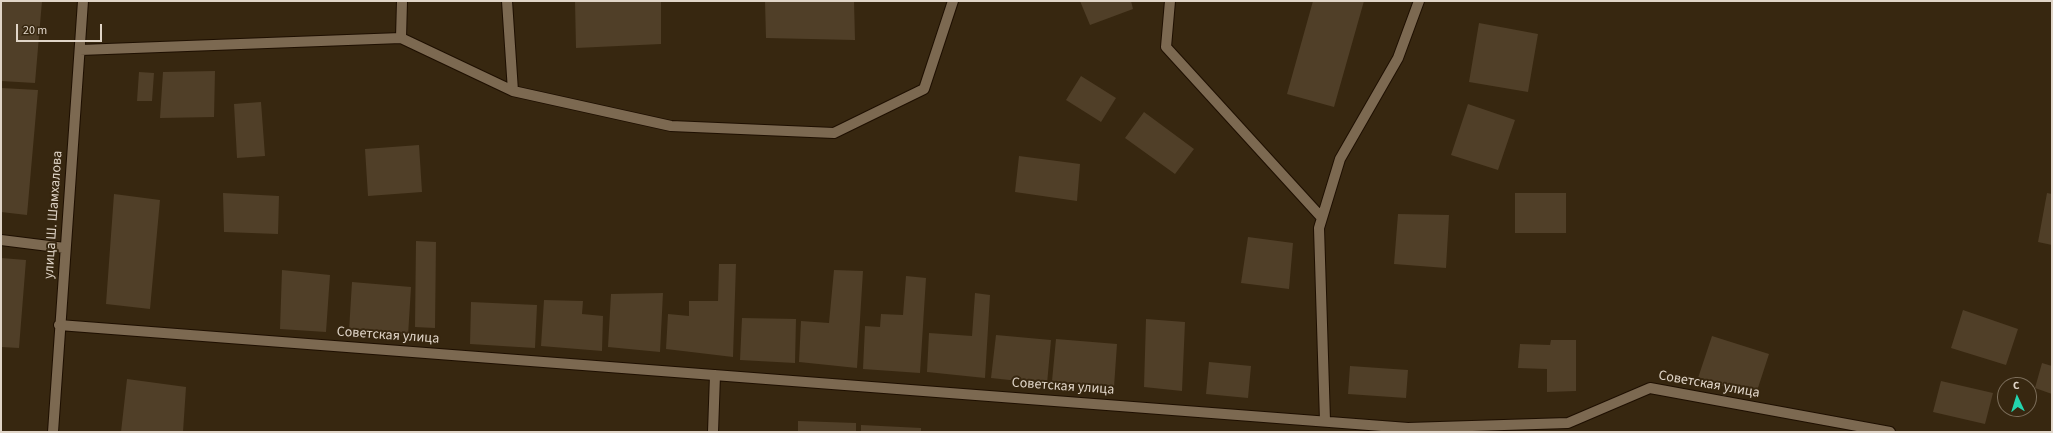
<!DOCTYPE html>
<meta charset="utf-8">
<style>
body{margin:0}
#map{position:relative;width:2053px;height:433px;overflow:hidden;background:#372710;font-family:"Source Sans 3",sans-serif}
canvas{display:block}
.frame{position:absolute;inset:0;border:2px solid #e0d5c8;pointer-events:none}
.north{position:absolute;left:1997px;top:377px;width:40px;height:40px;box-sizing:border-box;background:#372710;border:1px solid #7b6d5a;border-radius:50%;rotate:356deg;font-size:11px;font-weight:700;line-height:16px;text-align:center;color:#e0d5c8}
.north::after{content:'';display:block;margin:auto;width:14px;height:18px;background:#23d5af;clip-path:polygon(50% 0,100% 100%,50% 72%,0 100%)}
.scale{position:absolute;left:16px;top:24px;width:86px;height:18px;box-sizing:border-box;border:2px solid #e0d5c8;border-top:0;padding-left:5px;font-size:12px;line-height:14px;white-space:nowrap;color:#e0d5c8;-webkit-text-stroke:3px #372710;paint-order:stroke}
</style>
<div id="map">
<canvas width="2053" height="433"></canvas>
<div class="frame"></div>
<div class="north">С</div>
<div class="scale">20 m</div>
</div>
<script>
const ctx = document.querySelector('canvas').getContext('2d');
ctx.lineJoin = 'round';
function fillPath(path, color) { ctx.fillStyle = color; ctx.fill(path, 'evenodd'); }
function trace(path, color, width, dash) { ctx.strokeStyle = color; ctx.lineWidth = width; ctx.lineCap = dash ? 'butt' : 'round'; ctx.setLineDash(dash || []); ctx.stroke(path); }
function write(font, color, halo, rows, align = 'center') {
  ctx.font = font + ' "Source Sans 3",sans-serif'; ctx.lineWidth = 4; ctx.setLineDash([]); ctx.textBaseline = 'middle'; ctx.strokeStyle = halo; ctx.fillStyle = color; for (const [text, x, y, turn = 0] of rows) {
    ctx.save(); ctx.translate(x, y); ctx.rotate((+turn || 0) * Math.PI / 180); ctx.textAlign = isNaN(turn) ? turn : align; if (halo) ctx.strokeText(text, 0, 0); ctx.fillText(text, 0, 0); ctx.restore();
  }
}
fillPath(new Path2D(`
 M1,1H42L35,83L1,81Z
 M575,1H661V44L576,48Z
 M765,1H854L855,40L766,38Z
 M1080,1H1131L1133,9L1090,25Z
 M1313,1H1364L1334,107L1287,94Z
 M1479,23L1538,34L1528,92L1469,82Z
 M215,71L214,117L160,118L163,72Z
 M139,72L154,73L152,101H137Z
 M1081,76L1116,98L1101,122L1066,100Z
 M1,88L38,90L27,215L1,212Z
 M261,102L265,156L237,158L234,104Z
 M1468,104L1515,120L1498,170L1451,155Z
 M1144,112L1194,149L1175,174L1125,138Z
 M419,145L422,192L368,196L365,149Z
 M1019,156L1080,164L1077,201L1015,192Z
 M223,193L279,196L278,234L224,232Z
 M1515,193H1566V233H1515Z
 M2047,193L2052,194V245L2038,242Z
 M114,194L160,200L150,309L106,304Z
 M1398,214L1449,215L1446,268L1394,264Z
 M1248,237L1293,243L1289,289L1241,283Z
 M416,241L436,242L435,328L415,327Z
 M1,258L26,260L19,348L1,347Z
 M719,264H736L733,357L666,349L668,314L689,316V301H718Z
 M282,270L330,275L326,332L280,329Z
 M834,270L863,271L857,368L799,362L801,321L829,323Z
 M906,276L926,278L920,373L863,369L865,326L880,327L881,314L903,315Z
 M352,282L411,287L408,336L349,331Z
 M663,293L660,352L608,347L611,294Z
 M975,293L990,295L985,378L927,372L929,333L972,336Z
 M544,300L583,301L582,314L603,316L602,351L541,346Z
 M471,302L537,305L535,348L470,344Z
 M1963,310L2018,329L2006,365L1951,348Z
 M742,318L796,319L795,363L740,360Z
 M1146,319L1185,322L1182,391L1144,387Z
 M996,335L1051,340L1047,384L991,378Z
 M1712,336L1769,354L1755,397L1698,378Z
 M1056,339L1117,344L1114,387L1052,381Z
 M1551,340H1576V391L1547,392V369L1518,368L1520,344L1550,345Z
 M1209,362L1251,366L1248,398L1206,394Z
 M2042,363L2052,366V394L2035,388Z
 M1350,366L1408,370L1406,398L1348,394Z
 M127,379L186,387L183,432H121Z
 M1941,381L1993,393L1985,424L1933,412Z
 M798,421L856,423V432H798Z
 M861,425L921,428V432H861Z`), '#503f28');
const minor = new Path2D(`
 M1170,1L1166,47L1322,218
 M401,38L513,91L507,1
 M80,50L401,38L402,1
 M513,91L671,126L834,133L924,89L953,1
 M1,240L65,248
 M59,325L1408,428L1568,423L1650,388L1890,432
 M1325,421L1319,228L1340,159L1398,58L1419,1
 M53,432L83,1
 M713,432L715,375`);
trace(minor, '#1e0f00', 12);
trace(minor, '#7c6951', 10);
write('14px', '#e0d5c8', '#372710', [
 ["улица Ш. Шамхалова",54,215,-86],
 ["Советская улица",388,336,4],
 ["Советская улица",1709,385,10],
 ["Советская улица",1063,387,4]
]);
</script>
